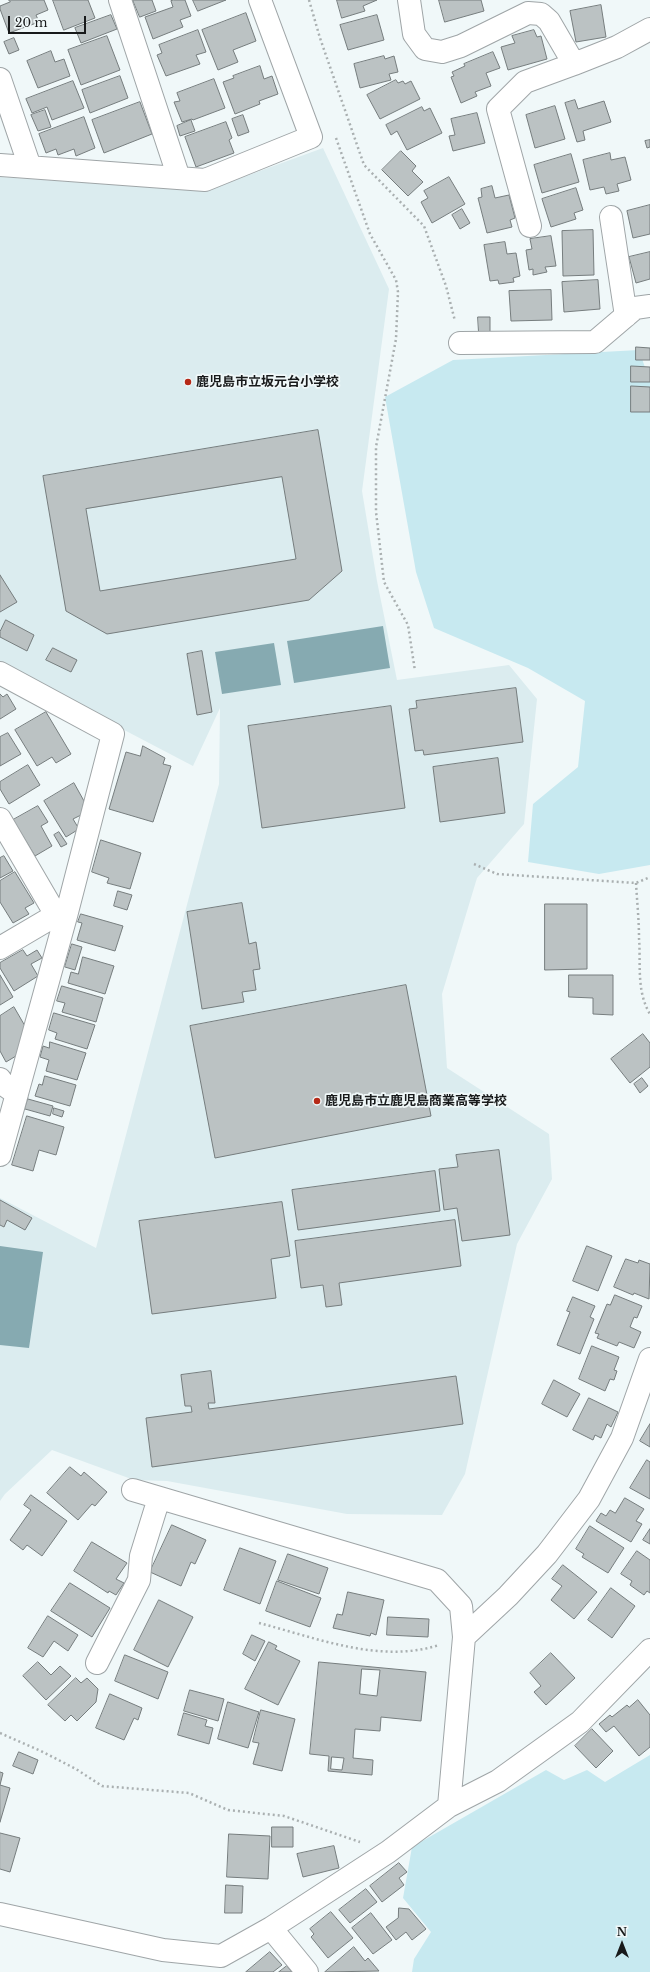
<!DOCTYPE html>
<meta charset="utf-8">
<style>
body{margin:0}
#map{position:relative;width:650px;height:1972px;overflow:hidden;background:#f0f8f9;font-family:"Libre Baskerville",serif}
canvas{display:block}
.north{position:absolute;left:602px;top:1924px;width:40px;height:40px;-webkit-text-stroke:3px #f0f8f9;paint-order:stroke;rotate:0deg;font-size:11px;font-weight:700;line-height:16px;text-align:center;color:#181a1b}
.north::after{content:'';display:block;margin:auto;width:14px;height:18px;background:#181a1b;clip-path:polygon(50% 0,100% 100%,50% 72%,0 100%)}
.scale{position:absolute;left:8px;top:16px;width:78px;height:18px;box-sizing:border-box;border:2px solid #181a1b;border-top:0;padding-left:5px;font-size:12px;line-height:14px;white-space:nowrap;color:#181a1b;-webkit-text-stroke:3px #f0f8f9;paint-order:stroke}
</style>
<div id="map">
<canvas width="650" height="1972"></canvas>
<div class="north">N</div>
<div class="scale">20 m</div>
</div>
<script>
const ctx = document.querySelector('canvas').getContext('2d');
ctx.lineJoin = 'round';
function fillPath(path, color) { ctx.fillStyle = color; ctx.fill(path, 'evenodd'); }
function trace(path, color, width, dash) { ctx.strokeStyle = color; ctx.lineWidth = width; ctx.lineCap = dash ? 'butt' : 'round'; ctx.setLineDash(dash || []); ctx.stroke(path); }
function write(font, color, halo, rows, align = 'center') {
  ctx.font = font + ' "Libre Baskerville","Noto Sans JP",serif'; ctx.lineWidth = 3.5; ctx.setLineDash([]); ctx.textBaseline = 'middle'; ctx.strokeStyle = halo; ctx.fillStyle = color; for (const [text, x, y, turn = 0] of rows) {
    ctx.save(); ctx.translate(x, y); ctx.rotate((+turn || 0) * Math.PI / 180); ctx.textAlign = isNaN(turn) ? turn : align; if (halo) ctx.strokeText(text, 0, 0); ctx.fillText(text, 0, 0); ctx.restore();
  }
}
fillPath(new Path2D(`
 M323,148L389,289L362,491L377,581L397,680L509,665L537,699L524,824L477,878L442,994L447,1068L549,1134L552,1179L517,1244L465,1474L442,1515L347,1514L167,1481L134,1480L52,1450L5,1494L0,1501V1198L96,1248L219,784L220,708L193,766L0,665V177L205,191Z`), '#dbecef');
fillPath(new Path2D(`
 M639,350L650,382V865L599,874L528,862L533,804L578,767L585,701L528,668L434,628L416,572L385,397L453,360Z
 M650,1755V1972H412L414,1959L431,1932L403,1898L412,1847L546,1770L564,1780L587,1770L605,1782Z`), '#c7e9f0');
fillPath(new Path2D(`
 M383,626L390,668L294,683L287,641Z
 M274,643L281,685L222,694L215,652Z
 M0,1246L43,1252L29,1348L0,1345Z`), '#86aab1');
const building = new Path2D(`
 M9,0H44L48,10L36,15L39,22L9,33L0,9V6L10,2Z
 M53,0H88L95,18L64,30Z
 M133,0H152L156,11L140,17Z
 M174,0H185L191,16L180,20L183,27L153,39L145,17L173,7L171,1Z
 M193,0H226L198,11Z
 M337,0H377L363,6L365,11L342,18Z
 M439,0H481L484,11L445,22Z
 M601,5L606,37L576,42L570,11Z
 M246,13L256,41L233,50L238,62L218,70L202,30Z
 M111,15L117,29L81,43L75,28Z
 M377,15L384,40L348,50L340,25Z
 M198,30L206,52L196,55L200,64L166,76L157,55L162,53L159,45Z
 M534,30L537,37L541,36L547,59L508,70L501,47L515,43L512,36Z
 M107,36L120,70L81,85L68,50Z
 M14,38L19,50L9,54L4,42Z
 M51,51L55,62L64,59L70,76L38,88L27,61Z
 M493,52L500,68L486,73L491,86L475,92L477,96L461,103L451,77L454,76L452,72L465,66L464,64Z
 M384,56L385,59L394,56L398,72L389,74L391,80L360,88L354,64Z
 M260,66L264,79L272,76L278,94L259,101L260,104L235,114L223,82L234,78L233,76Z
 M120,76L128,98L90,113L82,90Z
 M214,79L225,108L193,120L192,119L182,122L174,102L180,101L177,93Z
 M396,80L398,83L403,81L405,84L411,81L420,99L380,119L367,95Z
 M73,81L84,108L52,120L47,107L32,113L26,99Z
 M575,100L578,109L604,101L611,122L583,131L585,140L577,142L565,103Z
 M140,102L152,134L104,153L92,120Z
 M555,106L565,139L535,148L526,115Z
 M422,107L424,111L430,108L442,133L407,150L397,131L391,135L386,125Z
 M45,110L51,127L38,131L31,115Z
 M477,113L485,143L453,151L449,136L455,135L451,119Z
 M243,115L249,132L238,136L232,119Z
 M84,117L95,148L76,156L74,149L58,155L56,149L46,153L39,134Z
 M191,120L195,131L180,136L177,126Z
 M226,122L232,138L229,140L234,153L196,167L185,137Z
 M650,140V147L647,148L645,141Z
 M401,151L416,166L412,171L423,182L408,196L382,170Z
 M610,153L611,160L625,157L631,180L617,184L619,191L606,194L604,187L590,190L583,160Z
 M571,154L579,182L542,193L534,165Z
 M449,177L465,204L432,223L421,202L428,198L424,191Z
 M492,186L495,198L509,195L515,218L510,220L512,227L487,233L478,198L482,197L481,189Z
 M576,188L583,210L574,213L576,219L551,227L542,199Z
 M650,205V234L633,238L627,211Z
 M462,209L470,223L460,229L452,215Z
 M593,230L594,275L563,276L562,231Z
 M551,236L556,266L545,267L547,272L533,275V269L529,270L526,250L532,249L530,239Z
 M505,242L507,254L516,253L520,276L513,278L514,282L499,284L498,280L490,281L484,245Z
 M650,252V279L636,283L629,257Z
 M598,280L600,309L564,312L562,282Z
 M551,290L552,320L511,321L509,291Z
 M478,317H490V332L479,333Z
 M636,347L650,348V360H636Z
 M631,366L650,367V382H631Z
 M631,386L650,387V412H631Z
 M318,430L342,571L309,600L107,634L66,611L43,476ZM282,477L296,559L100,591L86,509Z
 M0,575L17,602L0,612Z
 M6,620L34,635L27,651L0,637V632Z
 M53,648L77,660L71,672L46,660Z
 M202,651L212,712L197,715L187,654Z
 M516,688L523,742L424,755L423,750L415,751L409,709L417,708L416,701Z
 M0,694L3,697L7,694L16,709L0,719Z
 M391,706L405,808L262,828L248,726Z
 M46,712L71,754L56,763L52,757L37,766L15,730Z
 M8,733L21,754L0,766V737Z
 M143,746L165,758L163,764L171,766L153,822L109,809L126,752L140,756Z
 M498,758L505,813L440,822L433,767Z
 M28,765L40,785L9,804L0,789V782Z
 M74,783L84,801L81,815L73,819L79,829L66,837L44,801Z
 M38,806L48,822L41,826L52,846L35,856L13,820Z
 M59,832L67,844L61,847L54,835Z
 M101,840L141,853L130,889L107,883L109,878L92,872Z
 M4,856L13,871L0,878V858Z
 M15,872L34,903L25,908L29,914L13,923L0,902V881Z
 M118,891L132,895L127,910L114,906Z
 M242,903L249,944L256,942L260,969L253,970L256,990L242,992L244,1002L202,1009L187,912Z
 M545,904H587V969L545,970Z
 M81,914L123,926L115,951L77,940L82,923L78,922Z
 M72,944L82,947L75,970L65,967Z
 M23,950L27,956L37,950L42,958L31,964L38,976L14,991L0,968V963Z
 M83,957L114,966L105,994L68,983L71,972L78,974Z
 M0,975L13,997L0,1005Z
 M569,975H613V1015L593,1014V998L569,997Z
 M406,985L431,1116L215,1158L190,1026Z
 M62,986L103,998L96,1022L62,1012L65,1003L57,1001Z
 M14,1007L25,1026L16,1056L6,1062L0,1051V1016Z
 M54,1013L95,1025L87,1049L55,1039L57,1033L49,1030Z
 M643,1034L650,1043V1067L630,1083L611,1059Z
 M50,1042L86,1053L77,1080L46,1071L49,1060L40,1057L43,1046L49,1048Z
 M45,1076L76,1085L70,1106L35,1096L39,1084L42,1085Z
 M642,1078L648,1086L640,1093L634,1084Z
 M28,1099L53,1106L50,1116L25,1109Z
 M54,1108L64,1111L62,1117L53,1114Z
 M27,1116L64,1127L56,1155L39,1150L33,1171L12,1165Z
 M499,1150L510,1235L462,1241L457,1208L444,1210L439,1169L458,1167L456,1155Z
 M435,1171L440,1211L298,1230L292,1190Z
 M0,1200L32,1218L25,1230L7,1220L4,1227L0,1225Z
 M282,1202L290,1256L271,1259L276,1298L152,1314L139,1221Z
 M455,1220L461,1266L339,1283L342,1305L326,1307L323,1285L301,1288L295,1241Z
 M587,1246L612,1256L598,1291L573,1281Z
 M626,1259L638,1263L639,1260L650,1264L649,1299L634,1293L633,1295L614,1287Z
 M615,1295L642,1306L637,1318L634,1317L630,1327L641,1332L634,1348L619,1342L617,1346L597,1338L599,1334L595,1333L607,1304L610,1305Z
 M573,1297L595,1306L590,1317L594,1319L580,1354L557,1345L570,1312L567,1311Z
 M592,1346L619,1357L614,1370L617,1371L614,1380L610,1379L605,1391L579,1379Z
 M211,1371L215,1403H208L209,1409L456,1376L463,1424L152,1467L146,1418L192,1412L191,1406H185L181,1375Z
 M554,1380L580,1394L567,1417L542,1404Z
 M589,1398L618,1412L611,1427L607,1424L601,1438L595,1435L593,1440L573,1430Z
 M650,1424V1447L640,1441Z
 M647,1460L650,1462V1499L630,1488Z
 M70,1467L81,1476L84,1472L107,1492L95,1506L92,1504L78,1520L47,1493Z
 M31,1495L67,1521L42,1556L27,1545L23,1550L10,1540L31,1510L24,1505Z
 M625,1498L644,1509L636,1521L642,1524L631,1542L596,1521L601,1513L606,1516L610,1510L615,1513Z
 M172,1525L206,1540L195,1564L191,1562L181,1586L150,1572Z
 M590,1526L624,1548L608,1573L582,1557L584,1554L576,1549Z
 M650,1529V1544L643,1540Z
 M92,1542L127,1563L116,1579L124,1583L116,1595L109,1591L108,1593L74,1571Z
 M240,1548L276,1561L260,1604L224,1590Z
 M637,1551L650,1560V1593L647,1591L644,1595L630,1585L632,1581L621,1574Z
 M288,1554L328,1568L319,1594L278,1580Z
 M563,1565L597,1592L574,1619L551,1600L562,1586L552,1579Z
 M277,1581L321,1598L310,1627L266,1611Z
 M70,1583L110,1608L92,1637L51,1611Z
 M611,1588L635,1606L612,1638L588,1620Z
 M348,1592L384,1600L376,1635L371,1633L370,1636L333,1628L337,1614L342,1615Z
 M159,1600L193,1617L168,1667L134,1650Z
 M48,1616L78,1635L68,1651L54,1641L43,1657L28,1648Z
 M388,1617L429,1619L428,1637L387,1635Z
 M252,1635L265,1641L255,1661L243,1654Z
 M269,1642L277,1646L275,1649L300,1661L278,1705L245,1689Z
 M551,1653L575,1678L546,1705L534,1692L541,1686L530,1673Z
 M125,1655L168,1672L158,1699L115,1681Z
 M38,1662L51,1675L60,1666L71,1676L46,1700L23,1676Z
 M319,1662L426,1672L421,1721L381,1717L380,1731L355,1729L353,1758L373,1760L372,1775L328,1771L329,1756L310,1754ZM362,1669L380,1670L377,1696L360,1694ZM332,1757L344,1758L342,1770L331,1769Z
 M76,1678L81,1683L87,1678L98,1689L96,1702L77,1721L71,1715L65,1721L48,1705Z
 M190,1690L224,1699L218,1721L184,1711Z
 M110,1694L142,1708L138,1720L134,1718L124,1740L96,1728Z
 M638,1700L650,1715V1747L639,1756L614,1726L606,1732L599,1724L610,1715L612,1717L627,1705L629,1707Z
 M228,1702L259,1712L248,1748L218,1739Z
 M261,1710L295,1719L282,1771L253,1764L259,1743L253,1742Z
 M184,1713L207,1720L205,1726L213,1728L209,1744L178,1735Z
 M592,1729L613,1751L596,1768L575,1746Z
 M19,1752L38,1760L33,1774L13,1766Z
 M0,1772L3,1773L0,1785L10,1788L0,1822Z
 M272,1827H293V1847H272Z
 M0,1833L20,1838L10,1872L0,1869Z
 M229,1834L270,1836L268,1879L227,1877Z
 M334,1846L339,1868L303,1877L297,1854Z
 M399,1863L407,1872L399,1878L404,1885L382,1902L370,1886Z
 M226,1885L243,1886L242,1913H225Z
 M366,1889L377,1902L350,1923L339,1910Z
 M399,1908L409,1909L426,1929L412,1940L406,1932L396,1940L386,1927L398,1918Z
 M331,1912L353,1938L328,1958L311,1937L314,1934L310,1929Z
 M371,1913L392,1940L373,1954L352,1928Z
 M354,1947L365,1961L368,1958L379,1971L325,1972Z
 M270,1952L282,1965L273,1972H246Z
 M287,1966L292,1972H279Z`);
fillPath(building, '#bbc2c3');
trace(building, '#767d7e', 1);
const minor = new Path2D(`
 M120,0L179,178
 M409,0L414,34L425,49L442,52L461,46L528,13L541,14L549,21L574,64L617,47L650,29
 M0,79L30,167
 M0,165L205,180L311,137L260,0
 M611,217L626,316
 M530,226L498,109L525,82L574,64
 M460,343L595,342L635,308L650,306
 M0,673L113,734L66,916L0,1155
 M0,819L56,915L66,916
 M0,948L56,915
 M0,1079L4,1085L17,1094
 M133,1490L437,1580L461,1606L464,1637L449,1806
 M464,1637L508,1596L547,1554L589,1499L622,1438L650,1359
 M97,1663L139,1580L141,1556L159,1498
 M0,1914L163,1950L221,1956L271,1928L388,1852L449,1806L498,1781L580,1722L650,1650
 M271,1928L307,1972`);
trace(minor, '#9fa5a7', 24);
trace(new Path2D(`
 M309,0L320,38L364,165L424,226L446,286L455,321
 M336,138L370,234L396,280L398,292L396,339L376,447V512L384,582L408,625L415,671
 M474,864L497,874L636,883L650,877
 M636,883C637,901 639,920 639,938C641,963 636,991 650,1014
 M259,1623C317,1638 380,1664 439,1645
 M0,1733L41,1751L76,1769L102,1786L189,1793L228,1810L284,1816L360,1842`), '#aab0b1', 2.5, [2, 3]);
trace(minor, '#fff', 22);
for (const [x, y, r, color] of [
 [188,382,4,"#b62917"],
 [317,1101,4,"#b62917"]
]) { const dot = new Path2D(); dot.arc(x, y, r, 0, 2 * Math.PI); ctx.fillStyle = color; ctx.fill(dot); trace(dot, '#f0f8f9', 1.5); }
write('bold 13px', '#181a1b', '#f0f8f9', [
 ["鹿児島市立坂元台小学校",196,382],
 ["鹿児島市立鹿児島商業高等学校",325,1101]
], 'left');
</script>
